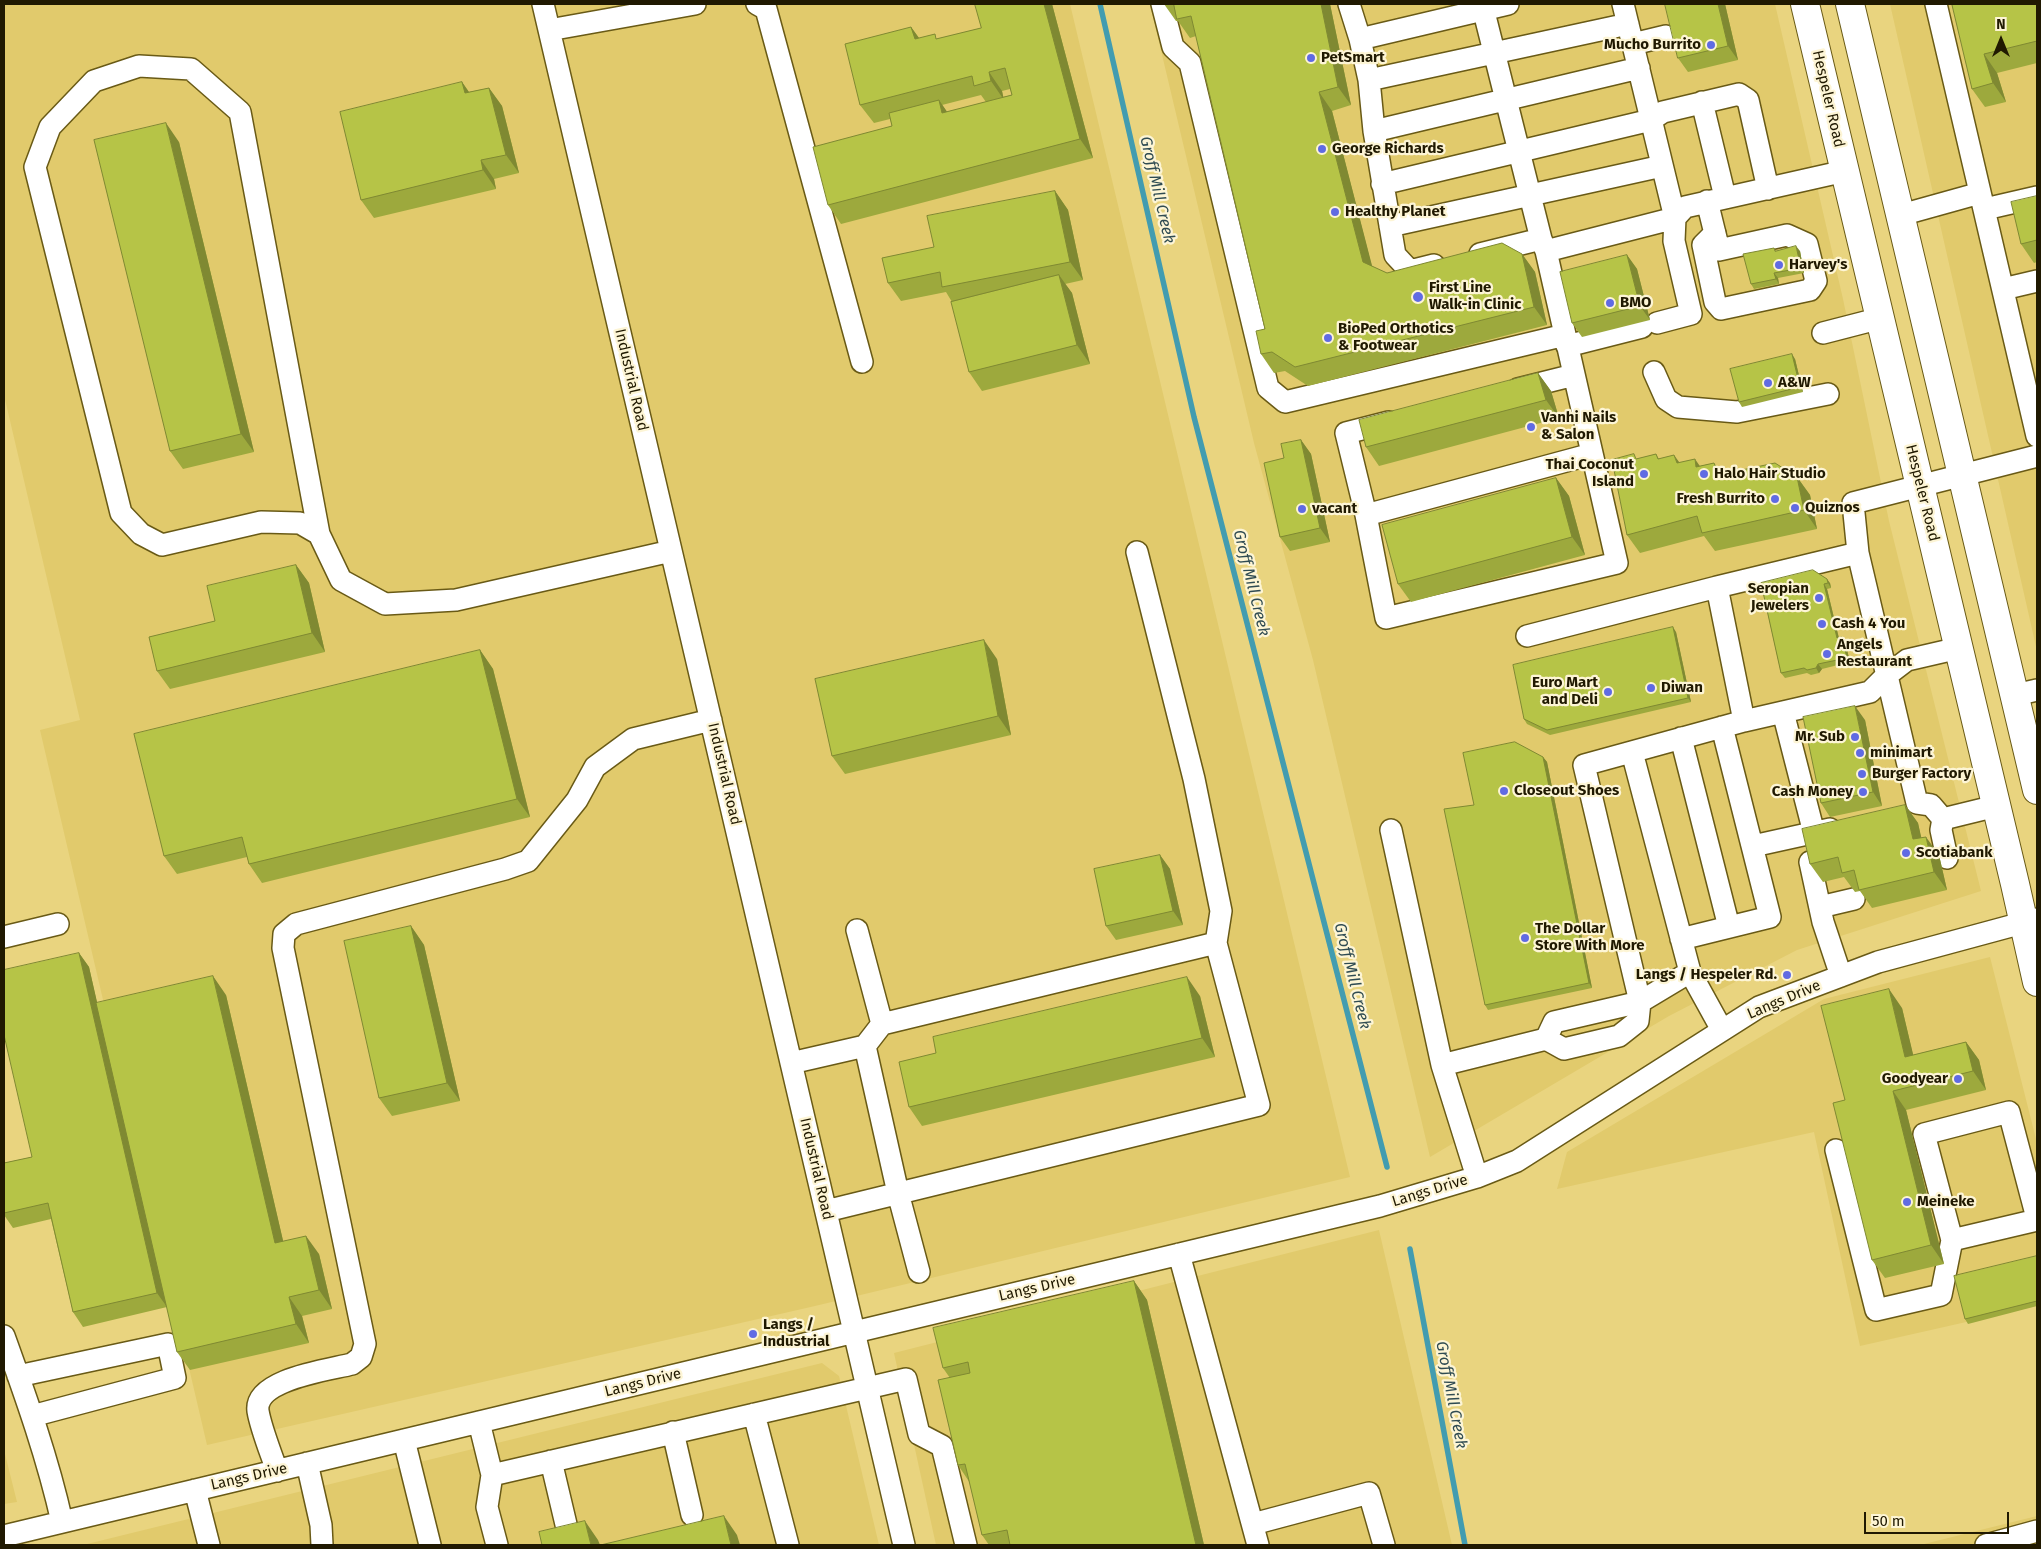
<!DOCTYPE html>
<style>
body{margin:0}
#map{position:relative;width:2041px;height:1549px;overflow:hidden;background:#e9d47f;font-family:"Fira Sans",sans-serif}
canvas{display:block}
.frame{position:absolute;inset:0;border:5px solid #201901;pointer-events:none}
.north{position:absolute;left:1976px;top:15px;width:50px;height:50px;-webkit-text-stroke:4px #fdf5d5;paint-order:stroke;rotate:0deg;font-size:14px;font-weight:700;line-height:20px;text-align:center;color:#201901}
.north::after{content:'';display:block;margin:auto;width:18px;height:22px;background:#201901;clip-path:polygon(50% 0,100% 100%,50% 72%,0 100%)}
.scale{position:absolute;left:1864px;top:1512px;width:145px;height:22px;box-sizing:border-box;border:2px solid #201901;border-top:0;padding-left:6px;font-size:15px;line-height:18px;white-space:nowrap;color:#201901;-webkit-text-stroke:4px #fdf5d5;paint-order:stroke}
</style>
<div id="map">
<canvas width="2041" height="1549"></canvas>
<div class="frame"></div>
<div class="north">N</div>
<div class="scale">50 m</div>
</div>
<script>
const ctx = document.querySelector('canvas').getContext('2d');
ctx.lineJoin = 'round';
function fillPath(path, color) { ctx.fillStyle = color; ctx.fill(path, 'evenodd'); }
function trace(path, color, width, dash) { ctx.strokeStyle = color; ctx.lineWidth = width; ctx.lineCap = dash ? 'butt' : 'round'; ctx.setLineDash(dash || []); ctx.stroke(path); }
function write(font, color, halo, rows, align = 'center') {
  ctx.font = font + ' "Fira Sans",sans-serif'; ctx.lineWidth = 4.5; ctx.setLineDash([]); ctx.textBaseline = 'middle'; ctx.strokeStyle = halo; ctx.fillStyle = color; for (const [text, x, y, turn = 0] of rows) {
    ctx.save(); ctx.translate(x, y); ctx.rotate((+turn || 0) * Math.PI / 180); ctx.textAlign = isNaN(turn) ? turn : align; if (halo) ctx.strokeText(text, 0, 0); ctx.fillText(text, 0, 0); ctx.restore();
  }
}
fillPath(new Path2D(`
 M4,4H1070L1350,1177L815,1306L207,1445L40,730L80,720L4,395Z
 M1150,4H1775L1843,299L1889,521L1981,891L1797,950L1669,1016L1430,1157L1313,660L1254,443Z
 M1890,4H2037V651Z
 M1990,957L2037,1143V1306L1860,1346L1814,1132L1557,1189L1567,1152L1824,999Z
 M1379,1230L1452,1545H936L894,1353Z
 M822,1363L839,1376L879,1545H83Z
 M4,1450L17,1502L4,1504Z
 M2037,1516V1545H1920Z`), '#e1ca6c');
trace(new Path2D(`
 M1100,4L1194,417L1387,1167
 M1410,1249L1465,1545`), '#429cb0', 5.5);
const minor = new Path2D(`
 M543,4L904,1545
 M757,4L766,9L862,362
 M1162,4L1173,47L1190,63L1268,388L1285,402L1565,335
 M1349,4L1360,39L1369,80L1374,131L1395,255L1410,271L1434,265
 M1482,4L1541,239
 M1623,4L1675,218L1674,241L1691,314L1657,323
 M1936,4L2037,436
 M549,30L695,4
 M1360,39L1508,4
 M1633,44L1666,36
 M1369,80L1628,24
 M1702,102L1725,197
 M1374,131L1639,68
 M1382,184L1651,120L1663,112L1739,94L1748,100L1768,189
 M1707,201L1719,250L1787,235L1807,244L1816,281L1810,290L1721,309L1715,302L1703,245L1715,233
 M1985,209L2037,197
 M1901,215L1980,193
 M1390,226L1662,166
 M1480,254L1541,239L1546,251
 M2003,289L2037,281
 M1823,333L1881,318
 M1567,346L1642,327
 M1654,372L1666,399L1678,407L1737,412L1828,394
 M1518,389L1574,375
 M1592,454L1366,515L1386,618L1617,563L1546,251L1675,218L1685,207L1845,171
 M1366,515L1346,433L1389,422
 M319,534L240,112L191,69L139,66L94,81L50,127L35,167L121,513L141,534L162,545L261,522L300,523L319,534L341,580L385,604L456,600L671,551
 M1137,552L1194,779L1221,911L1216,943
 M1717,587L1858,553
 M1527,636L1717,587L1744,721
 M2015,695L2037,690
 M1783,712L1814,833
 M1681,738L1729,927
 M1632,752L1690,972L1640,1002L1584,765L1744,721L1870,692L1886,676L1907,660L1959,648
 M1943,819L1996,806
 M1391,830L1442,1065
 M1753,846L1830,829
 M1947,858L1941,830L1943,819L1931,805L1917,803L1858,553L1853,503L2037,456
 M1818,860L1810,862L1823,922L1841,976
 M1820,907L1854,899
 M857,930L882,1024
 M4,937L58,924
 M1681,939L1770,917L1722,727
 M1690,972L1722,1030
 M865,1046L898,1193L919,1272
 M791,1063L865,1046L882,1024L1216,943L1259,1105L826,1211
 M1836,1150L1876,1310L1941,1295L1952,1240
 M1477,1177L1442,1065L1546,1039L1554,1022L1640,1002L1638,1021L1619,1036L1564,1049L1546,1039
 M2037,1218L2009,1112L1924,1134L1952,1240L2037,1220
 M1179,1254L1258,1545
 M4,1336C26,1397 48,1459 62,1522
 M18,1376L168,1344L175,1378L32,1416
 M754,1414L788,1545
 M479,1422L492,1475L906,1379L919,1434L942,1446L966,1545
 M673,1432L692,1515
 M404,1440L430,1545
 M551,1461L569,1537
 M307,1463L321,1525L322,1545
 M277,1471C271,1453 261,1429 258,1411C254,1379 329,1370 352,1364L361,1357L365,1344L283,948L284,934L296,924L505,869L528,861L577,800L595,767L633,739L711,720
 M492,1475L487,1507L497,1545
 M195,1490L209,1545
 M1253,1524L1369,1493L1384,1545
 M4,1536L1380,1206L1477,1177L1517,1161L1759,1007L1878,962L2037,919
 M1986,1545L2037,1531`);
const major = new Path2D(`
 M1805,4L2015,884L2037,982
 M1850,4L2037,790`);
trace(minor, '#695a16', 24);
trace(major, '#695a16', 30);
trace(minor, '#fff', 21);
trace(major, '#fff', 28);
fillPath(new Path2D(`
 M1052,4L1093,158L841,224L828,205L892,126L890,119L874,123L860,105L911,27L919,38L938,39L981,28ZM1010,89L1012,95L1003,97L1002,91ZM981,95L986,102L947,112L942,105Z
 M1164,4H1330L1351,105L1332,111L1372,267L1387,273L1522,254L1535,272L1547,325L1308,386L1285,371L1274,373L1261,354L1265,329L1196,36L1190,38L1178,21H1176Z
 M1725,4L1738,60L1688,72L1678,58Z
 M1956,4H2037V63L1997,73L2006,102L1985,107L1972,89Z
 M462,82L469,92L489,88L502,106L519,173L494,179L496,189L374,218L361,200Z
 M179,142L254,452L183,469L170,451Z
 M1055,191L1068,210L1083,280L1065,284L1072,293L1090,364L982,391L969,372L952,302L946,292L901,301L888,283L934,247Z
 M2037,196V262L2034,263L2021,244Z
 M1774,248L1776,251H1800L1804,273L1778,278L1779,284L1754,289L1751,284Z
 M1627,255L1637,269L1650,320L1582,337L1572,323Z
 M1795,359L1803,392L1742,407L1739,402Z
 M1538,373L1551,391L1559,418L1379,466L1366,447Z
 M1301,440L1311,454L1330,542L1290,551L1280,537L1284,458Z
 M1656,454L1659,459L1700,466L1714,463L1720,471H1739L1797,477L1810,495L1817,529L1715,551L1704,536L1640,553L1627,535L1638,459Z
 M1556,478L1569,496L1585,555L1411,602L1398,584Z
 M296,565L309,583L325,652L170,689L157,671L215,621Z
 M1761,583H1830L1831,588L1827,589L1839,638L1845,642L1850,662L1822,669L1819,673L1811,675L1807,673L1785,678L1781,673Z
 M1676,632L1691,702L1550,735L1527,724L1524,719Z
 M480,650L493,669L530,817L262,883L249,864L247,857L177,874L164,856Z
 M997,659L1011,735L845,774L832,756Z
 M1865,720L1882,806L1830,817L1821,803Z
 M1543,757L1547,762L1592,988L1488,1010L1485,1005L1474,805Z
 M1905,805L1918,823L1921,838L1939,855L1947,890L1872,908L1860,891L1855,892L1844,877L1823,882L1810,864Z
 M1160,855L1170,869L1183,925L1116,940L1106,926Z
 M411,926L424,945L460,1101L392,1116L379,1098Z
 M79,953L89,967L97,1003L226,995L283,1241L319,1254L332,1309L302,1316L309,1343L190,1370L177,1352L167,1307L83,1327L73,1312L51,1219L13,1228L4,1215V1163L32,1157Z
 M1200,996L1215,1057L922,1126L909,1107Z
 M1902,1008L1913,1055L1966,1042L1979,1060L1986,1090L1906,1110L1944,1264L1885,1278L1872,1260L1845,1100Z
 M2037,1256V1306L1968,1324L1965,1319Z
 M1134,1281L1147,1300L1204,1545H989L982,1535L970,1483L958,1465L950,1378L943,1368Z`), '#9da93d');
fillPath(new Path2D(`
 M1044,4H1052L1093,158L1080,139Z
 M1321,4H1330L1351,105L1338,87Z
 M1718,4H1725L1738,60L1728,46Z
 M911,27L924,45L915,39Z
 M1984,54L1997,73L2006,102L1993,83Z
 M989,72L1002,91L1004,100L991,81Z
 M462,82L475,101L465,93Z
 M489,88L502,106L519,173L506,155Z
 M1319,92L1332,111L1376,281L1363,262Z
 M939,100L952,119L942,113Z
 M166,123L179,142L254,452L241,434Z
 M481,160L494,179L496,189L483,170Z
 M1055,191L1068,210L1083,280L1070,262Z
 M1796,246L1800,251L1804,273L1801,268Z
 M1522,254L1535,272L1547,325L1534,307Z
 M1627,255L1637,269L1650,320L1640,306Z
 M1774,273L1778,278L1779,284L1776,279Z
 M1059,275L1072,293L1090,364L1077,345Z
 M1792,354L1795,359L1803,392L1800,387Z
 M1538,373L1551,391L1559,418L1546,400Z
 M1301,440L1311,454L1330,542L1320,528Z
 M1674,455L1687,473L1677,463Z
 M1695,459L1708,478L1696,467Z
 M1797,477L1810,495L1817,529L1804,510Z
 M1556,478L1569,496L1585,555L1572,537Z
 M296,565L309,583L325,652L312,633Z
 M1827,579L1830,583L1831,588L1828,583Z
 M1824,584L1827,589L1840,643L1837,638Z
 M1673,627L1676,632L1691,702L1688,698Z
 M1842,637L1845,642L1850,662L1847,658Z
 M984,640L997,659L1011,735L998,716Z
 M480,650L493,669L530,817L517,799Z
 M1818,664L1822,669L1819,673L1816,668Z
 M1855,706L1865,720L1882,806L1873,792Z
 M1543,757L1547,762L1592,988L1589,983Z
 M1905,805L1918,823L1926,858L1913,839Z
 M1926,837L1939,855L1947,890L1934,872Z
 M1160,855L1170,869L1183,925L1173,911Z
 M411,926L424,945L460,1101L447,1083Z
 M79,953L89,967L167,1307L157,1293Z
 M213,976L226,995L288,1262L275,1243Z
 M1187,977L1200,996L1215,1057L1202,1038Z
 M1889,989L1902,1008L1918,1075L1905,1057Z
 M1966,1042L1979,1060L1986,1090L1973,1071Z
 M1893,1091L1906,1110L1944,1264L1931,1245Z
 M306,1236L319,1254L332,1309L319,1290Z
 M1134,1281L1147,1300L1204,1545H1196Z
 M289,1297L302,1316L309,1343L296,1324Z
 M724,1516L737,1535L740,1545H731Z
 M585,1521L598,1540L600,1545H591Z`), '#7f8932');
const building = new Path2D(`
 M975,4H1044L1080,139L828,205L813,147L892,126L889,113L939,100L942,113L1012,95L1005,68L989,72L991,81L974,86L972,76L860,105L845,44L911,27L915,39L935,34L936,39L981,28Z
 M1174,4H1321L1338,87L1319,92L1363,262L1387,273L1502,243L1522,254L1534,307L1295,367L1272,352L1261,354L1256,331L1265,329L1191,16L1177,19Z
 M1665,4H1718L1728,46L1678,58Z
 M1956,4H2037V41L1984,54L1993,83L1972,89L1952,5Z
 M462,82L465,93L489,88L506,155L481,160L483,170L361,200L340,112Z
 M166,123L241,434L170,451L94,140Z
 M1055,191L1070,262L942,287L940,272L888,283L882,258L934,247L927,216Z
 M2037,196V240L2021,244L2011,202Z
 M1796,246L1801,268L1774,273L1776,279L1751,284L1743,254L1774,248L1775,251Z
 M1627,255L1640,306L1572,323L1560,272Z
 M1059,275L1077,345L969,372L951,302Z
 M1792,354L1800,387L1739,402L1730,369Z
 M1538,373L1546,400L1366,447L1359,420Z
 M1301,440L1320,528L1280,537L1264,463L1284,458L1281,444Z
 M1634,454L1636,459L1656,454L1658,459L1674,455L1677,463L1695,459L1696,467L1714,463L1717,471L1737,468V471L1775,463L1797,477L1804,510L1702,533L1697,516L1627,535L1612,460Z
 M1556,478L1572,537L1398,584L1382,525Z
 M296,565L312,633L157,671L149,637L215,621L207,586Z
 M1813,570L1827,579L1828,583L1824,584L1837,638L1842,637L1847,658L1818,664L1816,668L1807,670L1804,668L1781,673L1761,583Z
 M1673,627L1688,698L1547,730L1524,719L1513,665Z
 M984,640L998,716L832,756L815,679Z
 M480,650L517,799L249,864L242,837L164,856L134,734Z
 M1855,706L1873,792L1821,803L1803,717Z
 M1515,742L1543,757L1589,983L1485,1005L1444,809L1474,805L1463,753Z
 M1905,805L1913,839L1926,837L1934,872L1859,890L1854,870L1842,873L1838,857L1810,864L1802,829Z
 M1160,855L1173,911L1106,926L1094,869Z
 M411,926L447,1083L379,1098L344,941Z
 M79,953L157,1293L73,1312L48,1203L4,1213V1163L32,1157L4,1035V970Z
 M213,976L275,1243L306,1236L319,1290L289,1297L296,1324L177,1352L96,1003Z
 M1187,977L1202,1038L909,1107L899,1062L936,1053L933,1037Z
 M1889,989L1905,1057L1966,1042L1973,1071L1893,1091L1931,1245L1872,1260L1833,1103L1845,1100L1821,1006Z
 M2037,1256V1301L1965,1319L1954,1276Z
 M1134,1281L1196,1545H1010L1007,1530L982,1535L965,1464L958,1465L938,1380L970,1373L968,1362L943,1368L933,1328Z
 M724,1516L731,1545H601Z
 M585,1521L591,1545H542L539,1532Z`);
fillPath(building, '#b6c447');
trace(building, '#7f8932', 1);
for (const [x, y, r, color] of [
 [1711,45,5,"#606be3"],
 [1311,58,5,"#606be3"],
 [1322,149,5,"#606be3"],
 [1335,212,5,"#606be3"],
 [1779,265,5,"#606be3"],
 [1418,297,6,"#606be3"],
 [1610,303,5,"#606be3"],
 [1328,338,5,"#606be3"],
 [1768,383,5,"#606be3"],
 [1531,427,5,"#606be3"],
 [1644,474,5,"#606be3"],
 [1704,474,5,"#606be3"],
 [1775,499,5,"#606be3"],
 [1795,508,5,"#606be3"],
 [1302,509,5,"#606be3"],
 [1819,598,5,"#606be3"],
 [1822,624,5,"#606be3"],
 [1827,654,5,"#606be3"],
 [1651,688,5,"#606be3"],
 [1608,692,5,"#606be3"],
 [1855,737,5,"#606be3"],
 [1860,753,5,"#606be3"],
 [1862,774,5,"#606be3"],
 [1504,791,5,"#606be3"],
 [1863,792,5,"#606be3"],
 [1906,853,5,"#606be3"],
 [1525,938,5,"#606be3"],
 [1787,975,5,"#606be3"],
 [1958,1079,5,"#606be3"],
 [1907,1202,5,"#606be3"],
 [753,1334,5,"#606be3"]
]) { const dot = new Path2D(); dot.arc(x, y, r, 0, 2 * Math.PI); ctx.fillStyle = color; ctx.fill(dot); trace(dot, '#fdf5d5', 2); }
write('bold 15px', '#201901', '#fdf5d5', [
 ["Mucho Burrito",1701,45,"right"],
 ["PetSmart",1321,58],
 ["George Richards",1332,149],
 ["Healthy Planet",1345,212],
 ["Harvey's",1789,265],
 ["First Line",1429,288],
 ["Walk-in Clinic",1429,305],
 ["BMO",1620,303],
 ["BioPed Orthotics",1338,329],
 ["& Footwear",1338,346],
 ["A&W",1778,383],
 ["Vanhi Nails",1541,418],
 ["& Salon",1541,435],
 ["Thai Coconut",1634,465,"right"],
 ["Island",1634,482,"right"],
 ["Halo Hair Studio",1714,474],
 ["Fresh Burrito",1765,499,"right"],
 ["Quiznos",1805,508],
 ["vacant",1312,509],
 ["Seropian",1809,589,"right"],
 ["Jewelers",1809,606,"right"],
 ["Cash 4 You",1832,624],
 ["Angels",1837,645],
 ["Restaurant",1837,662],
 ["Euro Mart",1598,683,"right"],
 ["and Deli",1598,700,"right"],
 ["Diwan",1661,688],
 ["Mr. Sub",1845,737,"right"],
 ["minimart",1870,753],
 ["Burger Factory",1872,774],
 ["Closeout Shoes",1514,791],
 ["Cash Money",1853,792,"right"],
 ["Scotiabank",1916,853],
 ["The Dollar",1535,929],
 ["Store With More",1535,946],
 ["Langs / Hespeler Rd.",1777,975,"right"],
 ["Goodyear",1948,1079,"right"],
 ["Meineke",1917,1202],
 ["Langs /",763,1325],
 ["Industrial",763,1342]
], 'left');
write('15px', '#201901', '#fdf5d5', [
 ["Hespeler Road",1828,99,77],
 ["Industrial Road",631,380,77],
 ["Hespeler Road",1922,493,76],
 ["Industrial Road",724,774,77],
 ["Langs Drive",1784,1000,-23],
 ["Industrial Road",816,1169,77],
 ["Langs Drive",1430,1191,-17],
 ["Langs Drive",1037,1288,-13],
 ["Langs Drive",643,1383,-14],
 ["Langs Drive",249,1477,-13]
]);
write('italic 16px', '#2f4b52', '#fdf5d5', [
 ["Groff Mill Creek",1157,190,77],
 ["Groff Mill Creek",1251,583,76],
 ["Groff Mill Creek",1352,976,76],
 ["Groff Mill Creek",1451,1395,79]
]);
</script>
